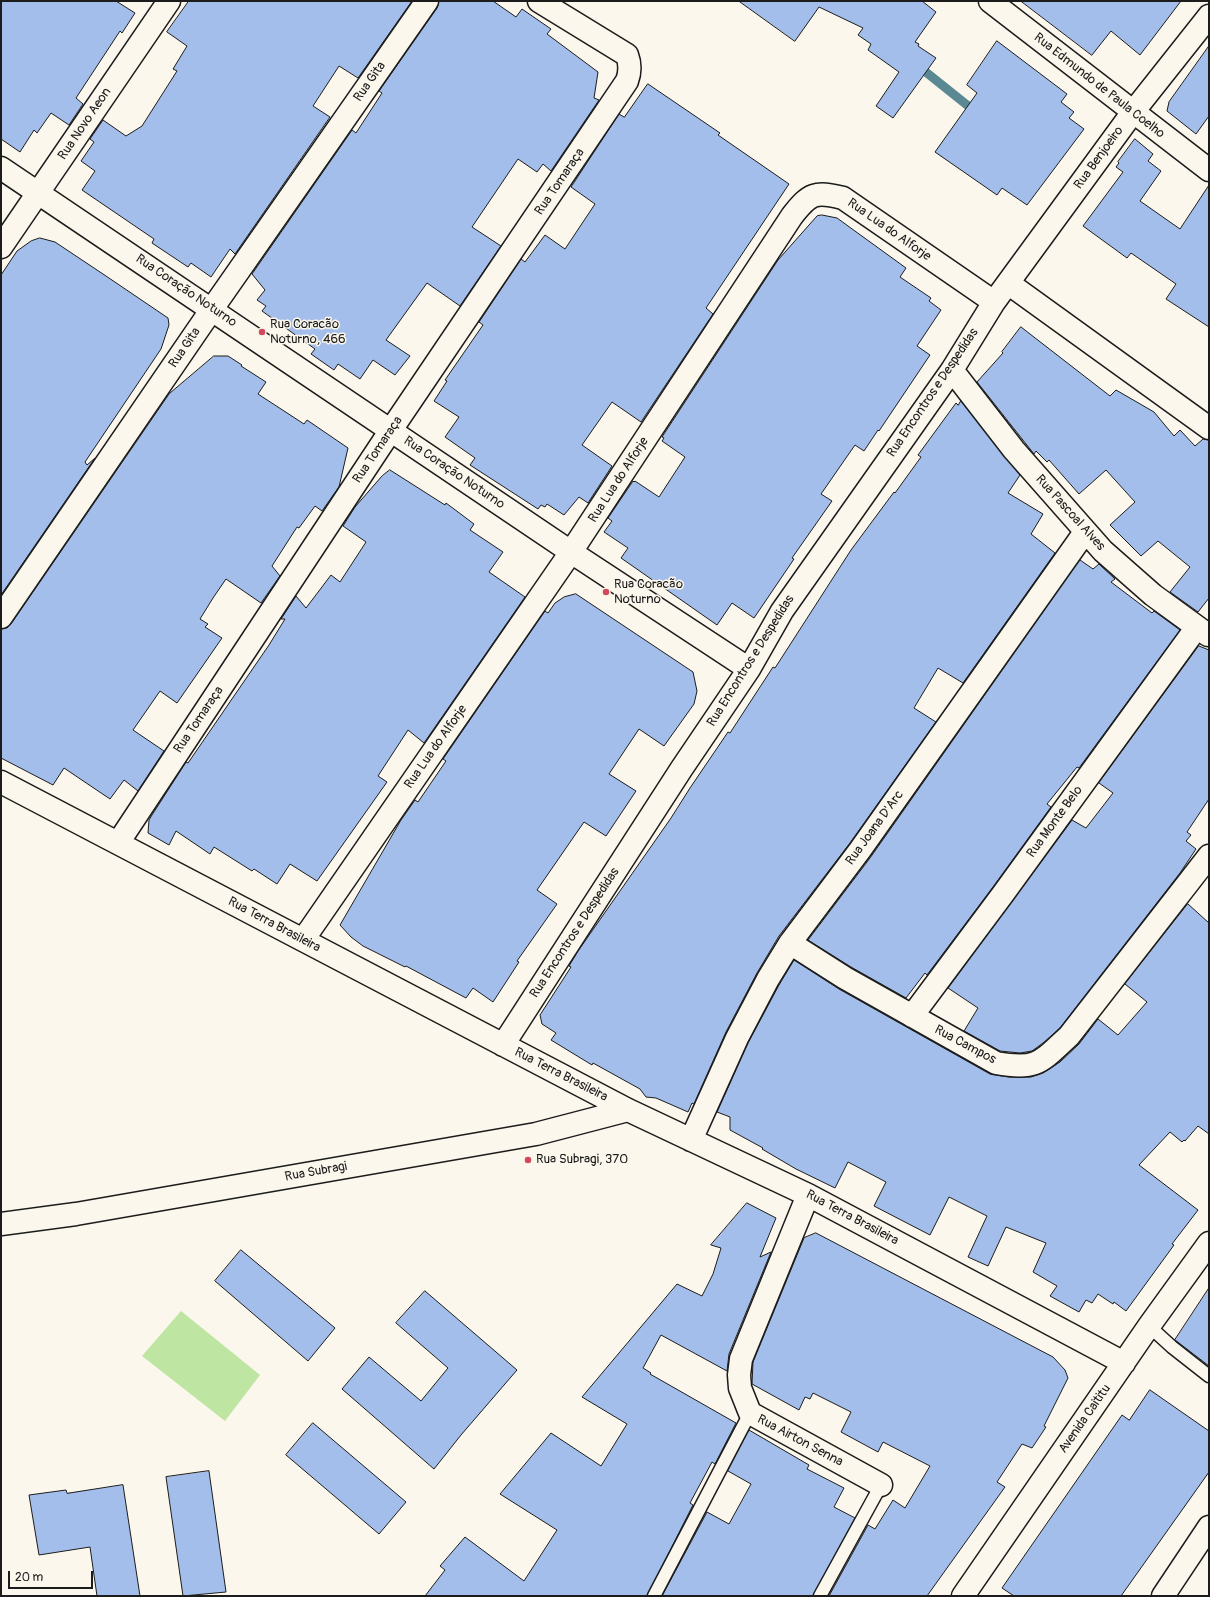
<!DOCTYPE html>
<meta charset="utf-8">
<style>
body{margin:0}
#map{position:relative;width:1210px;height:1597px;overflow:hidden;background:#fbf7ec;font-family:Pangolin,sans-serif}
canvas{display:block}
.frame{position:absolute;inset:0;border:2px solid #1c1c1c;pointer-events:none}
.scale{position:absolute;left:8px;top:1571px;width:85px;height:18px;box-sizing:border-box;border:2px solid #1c1c1c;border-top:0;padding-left:5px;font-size:12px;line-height:14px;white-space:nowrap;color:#1c1c1c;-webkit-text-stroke:3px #fbf7ec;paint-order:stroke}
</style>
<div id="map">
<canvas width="1210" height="1597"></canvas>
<div class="frame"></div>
<div class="scale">20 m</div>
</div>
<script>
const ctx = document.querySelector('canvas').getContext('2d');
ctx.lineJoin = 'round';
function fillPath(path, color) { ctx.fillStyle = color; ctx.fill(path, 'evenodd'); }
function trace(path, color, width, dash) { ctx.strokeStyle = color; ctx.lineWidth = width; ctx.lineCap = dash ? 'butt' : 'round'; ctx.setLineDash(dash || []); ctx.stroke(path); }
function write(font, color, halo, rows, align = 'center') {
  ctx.font = font + ' Pangolin,sans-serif'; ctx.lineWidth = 3; ctx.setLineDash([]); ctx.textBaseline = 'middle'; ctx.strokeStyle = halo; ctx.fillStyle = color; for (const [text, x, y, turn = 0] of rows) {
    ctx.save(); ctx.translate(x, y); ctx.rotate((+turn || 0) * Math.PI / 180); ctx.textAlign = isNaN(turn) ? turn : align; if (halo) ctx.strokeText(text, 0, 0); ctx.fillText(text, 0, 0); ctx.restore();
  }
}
fillPath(new Path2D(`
 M181,1311L260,1375L225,1421L142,1356Z`), '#bee5a1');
trace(new Path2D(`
 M917,65L977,113`), '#5a8994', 9);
const building = new Path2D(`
 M1,1H116L135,13L122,33L120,31L76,98L83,104L69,125L51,113L37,133L34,130L20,152L1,139Z
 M189,1H412L358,78L339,66L313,106L330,117L235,254L230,249L211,277L191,263L188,267L152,243L154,239L82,190L95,171L81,161L94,142L90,139L103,120L126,136L142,126L177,71L173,69L187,46L167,32Z
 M439,1H493L516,17L522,9L551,29L547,34L598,72L594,98L599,100L551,171L543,164L537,172L518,159L472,227L501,246L460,306L427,283L386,340L410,356L395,375L373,360L360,379L338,364L334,370L311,354L315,349L262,311L266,306L257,300L265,290L252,274L352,130L356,133L382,93L379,91L437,8Z
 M739,1H922L936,12L915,42L919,44L918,46L936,58L893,118L876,106L899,72L868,50L871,44L858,35L863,28L819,7L795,41Z
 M1021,1H1181L1140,55L1111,31L1092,55Z
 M997,41L1067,94L1061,102L1074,112L1069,118L1084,129L1027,205L1002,188L997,195L935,152L977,93L967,85Z
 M1209,46V116L1196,134L1167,111L1169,102Z
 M648,84L720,133L718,135L789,184L706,308L713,314L641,422L612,402L582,445L612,466L588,503L579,497L564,515L547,504L545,507L541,505L538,509L470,465L475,458L445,437L459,417L434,401L447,381L445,380L483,325L479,322L521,259L525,262L545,235L565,249L595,204L571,187L619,114L624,117Z
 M1135,139L1153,154L1148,161L1161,171L1140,201L1180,229L1209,185V327L1166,299L1176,284L1131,253L1127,258L1083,226L1123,172L1116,167L1119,163L1118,162Z
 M822,215L837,218L906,268L900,277L931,298L929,301L941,310L917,346L930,355L879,431L878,430L864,451L855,445L821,494L832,501L792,558L794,559L754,618L732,603L717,625L621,558L628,548L604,532L612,521L608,518L633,481L634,482L635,481L659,497L685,457L662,441L664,438L662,437L778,260L817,216Z
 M40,238L55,242L106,276L168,318L169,325L161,349L85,462L87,465L95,458L1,595V275L17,251L31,241Z
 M1021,327L1110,396L1116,390L1154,412L1174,436L1180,430L1195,446L1203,439L1209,440V598L1198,612L1170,592L1190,567L1158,541L1141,556L1110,525L1135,502L1106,470L1079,494L1049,460L1047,462L1036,451L1034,454L977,382L1003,353L1002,352Z
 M214,356H228L242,365L241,366L266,382L258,394L304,424L307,420L348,448L339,487L322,511L315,506L299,528L297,527L272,566L280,576L261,603L226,579L213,598L200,619L208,624L205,627L222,638L177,703L160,691L133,730L164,751L138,791L124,780L110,799L64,768L53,785L1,758V629L7,628L11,624L169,394Z
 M961,401L1020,475L1008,493L1043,514L1031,534L1055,553L963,683L938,668L914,708L936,722L850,843L779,936L757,973L726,1032L694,1104L692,1103L688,1112L656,1098L646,1097L640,1089L593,1063L592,1065L551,1040L556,1033L542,1024L540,1015L571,967L569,966L578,951L671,818L690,788L728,732L730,733L773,667L775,668L851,550L894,492L895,493L921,457L918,455L956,403L958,405Z
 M390,470L445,505L446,503L474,524L470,530L503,552L489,572L525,597L424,743L408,730L378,776L387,782L317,881L290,864L277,884L254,869L252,871L214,847L210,854L176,831L169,845L148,833L149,820L152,815L186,762L188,763L269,645L285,619H281L296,596L306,608L331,575L340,582L366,542L343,526L355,507L382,476Z
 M1080,560L1093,569L1099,564L1115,579L1111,582L1152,613L1154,611L1180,630L1079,768L1077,767L1047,804L1051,807L993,887L927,975L925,973L906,998L851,967L808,940L870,858Z
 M576,594L693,672L697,691L694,704L664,746L639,729L609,774L636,791L606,836L584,822L537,890L557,904L517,961L519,962L493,1002L473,988L466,998L406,966L405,967L363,946L351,937L340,925L401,820L415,800L418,802L446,761L443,759L545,611L548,613L555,603L564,597Z
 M1199,646L1209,650V799L1187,832L1191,835L1186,841L1196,849L1180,873L1060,1028L1043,1043L1032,1051L1020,1053L1000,1051L964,1031L978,1008L948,988L1072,820L1086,828L1113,793L1099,783Z
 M1188,904L1209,923V1134L1198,1126L1185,1141L1184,1140L1182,1142L1170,1132L1139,1165L1198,1210L1172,1244L1174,1245L1126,1311L1114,1302L1113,1304L1098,1294L1092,1303L1086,1300L1079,1312L1050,1296L1057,1286L1033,1272L1046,1243L1006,1227L988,1266L968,1257L987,1216L949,1197L930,1235L874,1206L886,1182L848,1162L835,1188L796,1169L762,1149L763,1148L730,1130V1117L717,1112L748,1043L779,985L794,960L839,989L990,1074L1009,1077H1031L1043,1073L1060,1062L1079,1044L1098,1019L1118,1035L1147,1002L1125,984Z
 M747,1203L776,1218L760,1257L771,1252L729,1354L727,1371L661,1335L643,1368L651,1373L650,1374L736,1423L715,1464L712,1462L690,1503L693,1505L647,1596H425L445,1570L440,1566L465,1537L524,1581L557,1530L500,1494L551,1433L601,1466L627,1424L582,1397L677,1284L702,1296L713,1274L721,1248L711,1245Z
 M816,1233L1053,1357L1065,1370L1068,1378L1044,1426L1046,1427L1032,1448L1022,1444L997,1482L1005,1487L927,1596H829L868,1525L875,1529L893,1500L905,1508L930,1466L883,1442L878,1452L841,1432L851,1412L813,1393L810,1399L805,1397L799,1410L752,1384L753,1362L804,1238Z
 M241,1250L335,1328L308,1361L215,1281Z
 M1209,1288V1366L1175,1340Z
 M425,1291L517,1370L461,1435L434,1469L342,1389L369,1357L421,1401L448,1368L396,1323Z
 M1150,1390L1209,1431V1472L1121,1596H1014L1002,1588L1122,1415L1129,1420Z
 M313,1423L406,1502L379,1534L286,1455Z
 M749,1430L809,1465L807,1469L844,1488L834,1507L855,1518L813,1596H662L707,1512L729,1524L751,1484L728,1471Z
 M209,1471L226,1592L183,1596L166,1477Z
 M123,1485L140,1596H97L90,1547L39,1555L29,1495L66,1490L67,1493Z`);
fillPath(building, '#a3beea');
trace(building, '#1c1c1c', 1);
const service = new Path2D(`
 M1149,1326L1172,1347L1209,1376
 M654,1596L750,1413
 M820,1596L881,1485`);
const minor = new Path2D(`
 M990,1L1209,170
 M1,168L571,552L749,669
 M1,247L169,1
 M1008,283L1209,428
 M952,370L1014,450L1103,551L1153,595L1208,635
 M1,617L212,309L427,1
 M1,782L628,1110L808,1195L1124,1363
 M118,843L391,430L627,81C630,73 630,63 627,55L539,1
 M303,940L571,552L792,216C810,193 815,191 843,198L994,302
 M790,943L845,978L996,1063C1037,1070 1040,1063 1069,1036L1209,856
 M912,1016L1003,894L1197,627
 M503,1045L682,768L749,669L782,611L952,370L994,302L1133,112L1209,16
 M691,1140L737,1038L768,979L790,943L860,850L1085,532
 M808,1195L741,1359L739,1375L740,1388L750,1413L881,1485
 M1,1224L76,1214L536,1134L628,1110
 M963,1596L1149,1326L1209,1243
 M1163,1596L1209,1527`);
trace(service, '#1c1c1c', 15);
trace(minor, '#1c1c1c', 25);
trace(service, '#fbf7ec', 12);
trace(minor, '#fbf7ec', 22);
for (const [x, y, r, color] of [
 [262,332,4,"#d1495b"],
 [606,592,4,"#d1495b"],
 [528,1160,4,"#d1495b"]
]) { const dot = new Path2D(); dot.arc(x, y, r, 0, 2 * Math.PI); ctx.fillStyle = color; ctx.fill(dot); trace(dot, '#fbf7ec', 1.5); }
write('13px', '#1c1c1c', '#fbf7ec', [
 ["Rua Gita",370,82,-55],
 ["Rua Edmundo de Paula Coelho",1099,86,38],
 ["Rua Novo Aeon",85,124,-56],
 ["Rua Benjoeiro",1099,158,-54],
 ["Rua Tomaraça",560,182,-56],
 ["Rua Lua do Alforje",889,230,35],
 ["Rua Coração Noturno",186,291,34],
 ["Rua Gita",185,348,-56],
 ["Rua Encontros e Despedidas",933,393,-56],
 ["Rua Tomaraça",378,450,-56],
 ["Rua Coração Noturno",454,473,34],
 ["Rua Lua do Alforje",619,480,-57],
 ["Rua Pascoal Alves",1070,513,48],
 ["Rua Encontros e Despedidas",751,661,-58],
 ["Rua Tomaraça",199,720,-56],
 ["Rua Lua do Alforje",436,747,-55],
 ["Rua Monte Belo",1055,822,-54],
 ["Rua Joana D'Arc",875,828,-54],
 ["Rua Terra Brasileira",274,925,28],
 ["Rua Encontros e Despedidas",575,933,-57],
 ["Rua Campos",965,1045,28],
 ["Rua Terra Brasileira",561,1075,27],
 ["Rua Subragi",316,1172,-10],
 ["Rua Terra Brasileira",852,1218,28],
 ["Avenida Caititu",1085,1419,-55],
 ["Rua Airton Senna",800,1441,28]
]);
write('13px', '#1c1c1c', '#fbf7ec', [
 ["Rua Coracão",270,325],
 ["Noturno, 466",270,340],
 ["Rua Coracão",614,585],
 ["Noturno",614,600],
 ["Rua Subragi, 370",536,1160]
], 'left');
</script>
